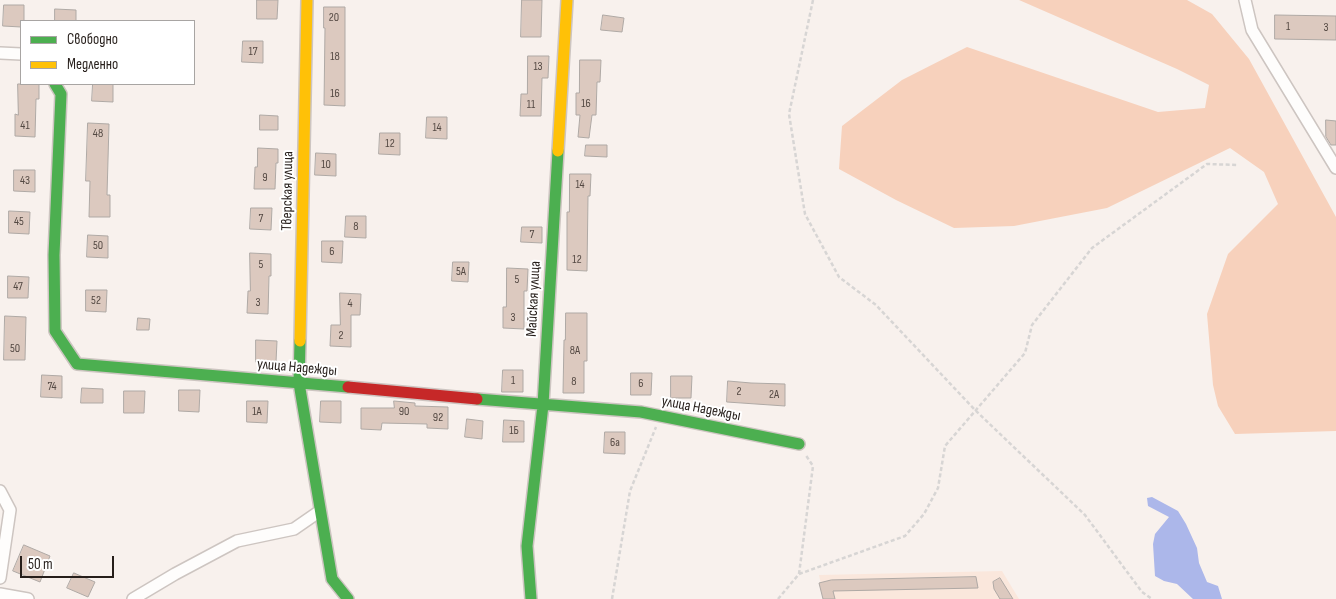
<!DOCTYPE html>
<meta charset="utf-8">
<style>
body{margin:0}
#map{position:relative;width:1336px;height:599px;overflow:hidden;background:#f8f1ed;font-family:"Sofia Sans Condensed",sans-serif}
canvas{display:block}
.legend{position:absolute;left:20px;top:20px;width:175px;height:65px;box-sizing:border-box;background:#fff;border:1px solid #a8a5a3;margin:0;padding:6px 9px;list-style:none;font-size:15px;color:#261e1a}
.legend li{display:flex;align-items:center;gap:10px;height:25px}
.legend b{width:25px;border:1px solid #a8a5a3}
.scale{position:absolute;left:20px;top:556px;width:94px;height:22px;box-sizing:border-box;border:2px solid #261e1a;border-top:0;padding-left:6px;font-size:15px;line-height:18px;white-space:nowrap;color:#261e1a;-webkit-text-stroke:4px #fff;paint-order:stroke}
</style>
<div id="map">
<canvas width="1336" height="599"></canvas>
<ul class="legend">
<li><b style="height:6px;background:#4caf50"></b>Свободно</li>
<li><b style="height:6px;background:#ffc107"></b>Медленно</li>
</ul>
<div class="scale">50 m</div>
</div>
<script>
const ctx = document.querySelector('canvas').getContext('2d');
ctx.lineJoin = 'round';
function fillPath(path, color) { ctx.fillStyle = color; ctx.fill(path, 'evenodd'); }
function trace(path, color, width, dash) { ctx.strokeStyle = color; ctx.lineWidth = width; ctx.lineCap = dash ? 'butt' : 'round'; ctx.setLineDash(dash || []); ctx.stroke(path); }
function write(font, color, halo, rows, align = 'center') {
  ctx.font = font + ' "Sofia Sans Condensed",sans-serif'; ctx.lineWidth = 4; ctx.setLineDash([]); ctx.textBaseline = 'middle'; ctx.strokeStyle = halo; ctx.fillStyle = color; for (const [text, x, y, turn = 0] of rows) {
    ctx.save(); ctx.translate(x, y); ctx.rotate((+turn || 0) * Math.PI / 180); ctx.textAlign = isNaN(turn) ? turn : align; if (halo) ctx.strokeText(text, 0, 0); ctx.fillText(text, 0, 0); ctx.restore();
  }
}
fillPath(new Path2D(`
 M1002,571L1019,599H824L819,575Z`), '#fae7dc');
fillPath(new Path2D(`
 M1019,0H1187L1212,14L1249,59L1336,217V431L1235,434L1218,406L1213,385L1207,314L1228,254L1278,204L1264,172L1230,148L1107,208L1014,226L954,228L896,200L839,169L842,126L902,80L967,47L1158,112L1205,108L1209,85L1177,69Z`), '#f7d1bc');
fillPath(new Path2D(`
 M1152,497L1178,511L1186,524L1197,548L1199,563L1207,582L1218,586L1222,599H1193L1177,584L1164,581L1155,576L1153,544L1155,534L1169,517L1148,506L1147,498Z`), '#acb7ea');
const building = new Path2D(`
 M257,0H278L277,19H257Z
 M522,0H542L541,37H521Z
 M4,5H24V21H21V27L3,26Z
 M324,7H345V106L324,105L325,28H324Z
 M55,9L76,10V21H55Z
 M603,15L624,18L622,32L601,30Z
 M1275,15L1336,16V40L1275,39Z
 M243,41H263V63L242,62Z
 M528,56H549L548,78H542L541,116H520L521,94H527Z
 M580,60H601L600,82H597L596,115H592L589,138L578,137L580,115H576V93H579Z
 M18,84H39V99H36L35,137L15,136V114L18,115Z
 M93,84H113V102L92,101Z
 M260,115L278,116V130H260Z
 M427,117H447V139L426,138Z
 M1326,120L1336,121V145H1331L1326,137Z
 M88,123L109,124L107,195H110V217H89L90,181H86Z
 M380,133H400V155L379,154Z
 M586,145H607V157L585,156Z
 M258,148L278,149V163H276L275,189H254L255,167H257Z
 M316,153L336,154V176L315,175Z
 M14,170H35V192L14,191Z
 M570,174H591L590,196H588L587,271L567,270V212H569Z
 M251,208H272L271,230L250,229Z
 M9,211L30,212L29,234L9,233Z
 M346,216H366V238L345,237Z
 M522,227H542V243L521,242Z
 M88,235L108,236V258L87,257Z
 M322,241H343L342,263L322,262Z
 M250,253L271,254V276H269L268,314L247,313L248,291H250Z
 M453,262H469L468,282L452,281Z
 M507,268L528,269L527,291H524V329L503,328V307H506Z
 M8,276L29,277L28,298H8Z
 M86,290H107L106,312L86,311Z
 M340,293L361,294L360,315H351V347L330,346L331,325H340Z
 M566,313H587V361H584V393H563L564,340H565Z
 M5,316L26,317L25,360H4Z
 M138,318L150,319L149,330H137Z
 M256,340L277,341L276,362H256Z
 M503,370H523V392H502Z
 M631,373H652L651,395H631Z
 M42,375L62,376V398L41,397Z
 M671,376H692L691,398H671Z
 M728,381L751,383L785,384V406L727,402Z
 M82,388L103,389V403H81Z
 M179,390H200L199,412L179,411Z
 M124,391H145L144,413H124Z
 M247,401H268L267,423L247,422Z
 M321,401H341V423L320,422Z
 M394,401L415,403V406L448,407V429L427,428V424L382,423L381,430L361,429V408H394Z
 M467,419L483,421L482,439L465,437Z
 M504,420L524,421V442H503Z
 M605,432H625V454L604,453Z
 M24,545L50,556L40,582L13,571Z
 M74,573L95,582L88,597L67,588Z
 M976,577L978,588L833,591L835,599H823L819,583L831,580Z
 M1000,578L1013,599H1000L994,589L993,582Z`);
fillPath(building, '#dcc9bf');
trace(building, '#afa9a5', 1);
const street = new Path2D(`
 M1245,0L1252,30L1336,168
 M0,53L21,54
 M0,491L10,510L0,578
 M0,594L28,599
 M133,599L175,574L237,541L294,529L320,511`);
const fast = new Path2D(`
 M55,84L61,94L54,255L55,331L77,364L348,387
 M300,341L299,383L332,579L348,599
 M477,399L641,412L799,444
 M531,599L527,546L543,405L558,151`);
const slow = new Path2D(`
 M558,151L567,0
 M300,341L307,0`);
const jam = new Path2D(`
 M348,387L477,399`);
trace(street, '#cdc5c1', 14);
trace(fast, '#cdc5c1', 14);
trace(slow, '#cdc5c1', 14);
trace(jam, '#cdc5c1', 14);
trace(new Path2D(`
 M813,0L789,114L805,214L839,277L876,305L975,410L1085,515L1142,592L1152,599
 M799,574L905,536L924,514L938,488L945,446L1025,353L1032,325L1092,248L1207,164L1237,165
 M612,599L630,491L656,427
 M778,599L799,574L813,466L805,454`), '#d7d5d4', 2.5, [4, 2.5]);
trace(street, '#fefdfc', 11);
trace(fast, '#4caf50', 11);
trace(slow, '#ffc107', 11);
trace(jam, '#c62828', 11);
write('12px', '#544943', null, [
 ["20",334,18],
 ["1",1288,27],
 ["3",1326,28],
 ["17",253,52],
 ["18",335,57],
 ["13",538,67],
 ["16",335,94],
 ["16",586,104],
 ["11",531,105],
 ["41",25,126],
 ["14",437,128],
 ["48",98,134],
 ["12",390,144],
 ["10",326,165],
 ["9",265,178],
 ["43",25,181],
 ["14",580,185],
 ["7",261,219],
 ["45",19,222],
 ["8",356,227],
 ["7",532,235],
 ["50",98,246],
 ["6",332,252],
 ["12",577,260],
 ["5",261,265],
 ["5А",461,272],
 ["5",517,280],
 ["47",18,287],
 ["52",96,301],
 ["3",258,303],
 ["4",350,304],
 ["3",513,318],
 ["2",341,336],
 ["50",15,349],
 ["8А",575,351],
 ["1",513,381],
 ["8",574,382],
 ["6",641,384],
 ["74",52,387],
 ["2",739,392],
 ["2А",774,395],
 ["1А",257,412],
 ["90",404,412],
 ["92",438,418],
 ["1Б",514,431],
 ["6а",615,443]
]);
write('15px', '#261e1a', '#fff', [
 ["Тверская улица",288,191,-89],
 ["Майская улица",534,299,-87],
 ["улица Надежды",297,368,5],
 ["улица Надежды",701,409,11]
]);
</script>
